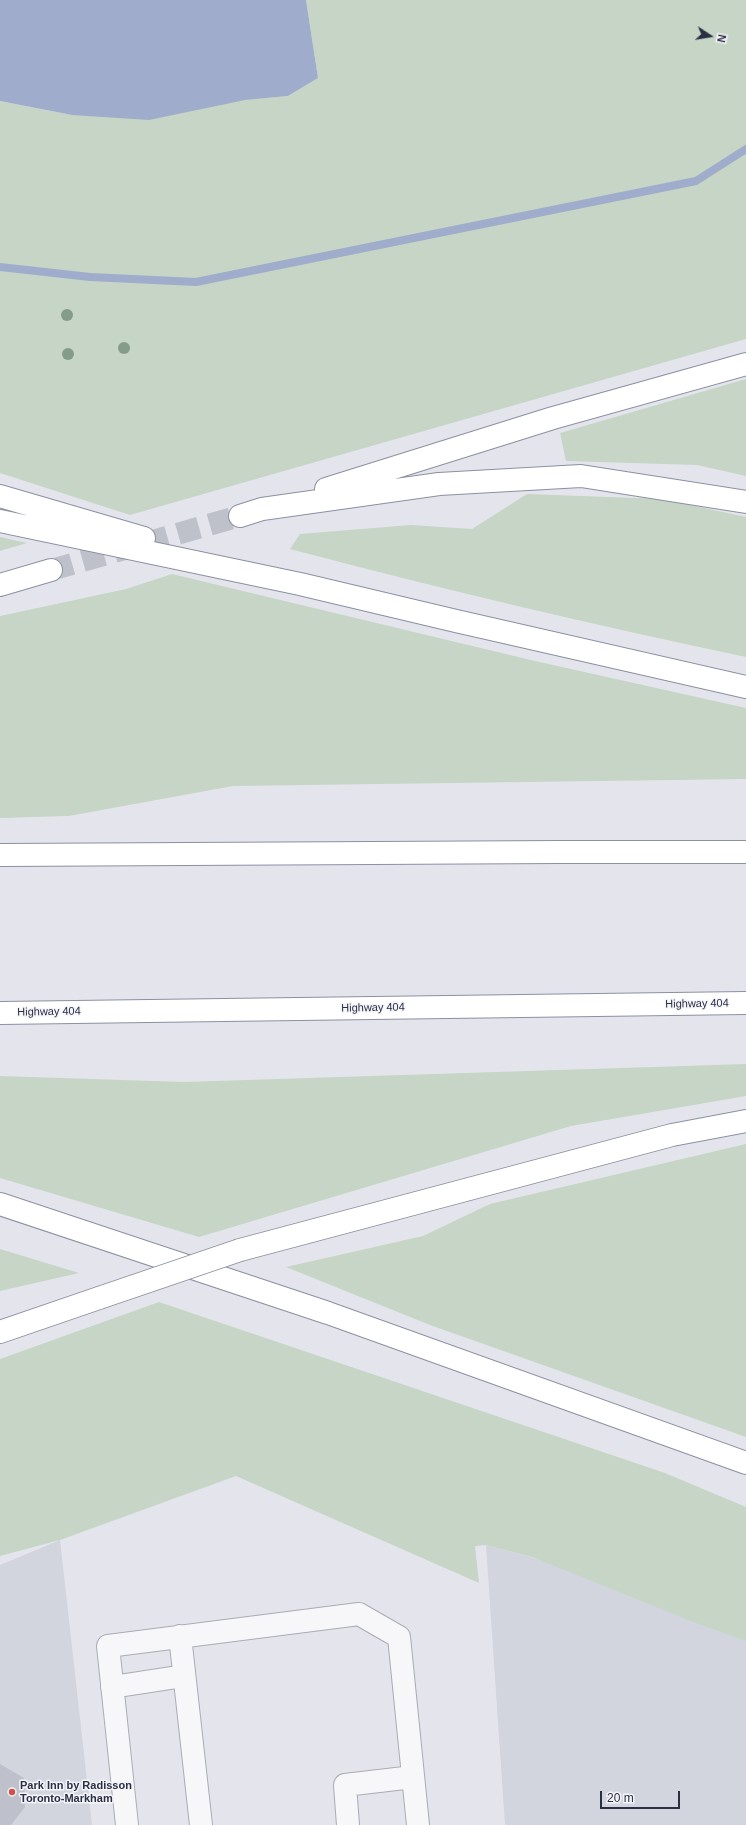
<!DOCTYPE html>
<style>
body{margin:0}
#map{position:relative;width:746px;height:1825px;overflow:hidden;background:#e4e5ec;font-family:Arial,sans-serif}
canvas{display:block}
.north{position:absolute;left:690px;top:16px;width:40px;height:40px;-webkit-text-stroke:3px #f4f5f9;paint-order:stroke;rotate:102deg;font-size:11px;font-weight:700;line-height:16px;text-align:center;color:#2b2f44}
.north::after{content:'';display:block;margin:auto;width:14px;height:18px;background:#2b2f44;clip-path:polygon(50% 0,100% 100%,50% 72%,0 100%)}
.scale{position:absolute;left:600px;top:1791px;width:80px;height:18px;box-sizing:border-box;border:2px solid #2b2f44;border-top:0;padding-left:5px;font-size:12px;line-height:14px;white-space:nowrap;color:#2b2f44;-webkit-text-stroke:3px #f4f5f9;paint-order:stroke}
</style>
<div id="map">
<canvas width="746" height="1825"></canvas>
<div class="north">N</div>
<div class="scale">20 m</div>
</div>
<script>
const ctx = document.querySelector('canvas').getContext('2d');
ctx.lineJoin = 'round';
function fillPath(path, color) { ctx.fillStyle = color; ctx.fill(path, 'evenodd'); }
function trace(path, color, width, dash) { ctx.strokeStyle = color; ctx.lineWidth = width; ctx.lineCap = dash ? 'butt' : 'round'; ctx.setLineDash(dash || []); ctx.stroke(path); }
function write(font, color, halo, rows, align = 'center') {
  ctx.font = font + ' Arial,sans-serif'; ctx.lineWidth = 3; ctx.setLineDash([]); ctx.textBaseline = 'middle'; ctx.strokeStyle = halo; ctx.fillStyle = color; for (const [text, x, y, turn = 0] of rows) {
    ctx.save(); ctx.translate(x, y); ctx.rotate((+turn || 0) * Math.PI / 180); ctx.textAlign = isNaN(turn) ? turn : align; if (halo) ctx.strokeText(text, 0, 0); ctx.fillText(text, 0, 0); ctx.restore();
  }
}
fillPath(new Path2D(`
 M60,1540L92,1825H0V1565Z
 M486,1545L746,1616V1825H505Z`), '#d2d4de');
fillPath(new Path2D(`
 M306,0H746V339L130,515L0,473V101L72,115L288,96L318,78Z
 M746,379V476L697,465L566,461L560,433Z
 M527,494L663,499L746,517V657C593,625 441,589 290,549L300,534L411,525L472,529Z
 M0,537L27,543L0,551Z
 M172,574L535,661L746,708V779L233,786L69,816L0,818V616L126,589Z
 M746,1064V1096L571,1126L199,1237L0,1178V1076L184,1082Z
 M746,1144V1437L430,1325L286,1267L423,1236L490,1204Z
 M0,1249L79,1273L0,1291Z
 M159,1302L665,1473L746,1507V1641L691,1621L535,1558L486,1545L475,1546L479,1583L236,1476L60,1540L0,1556V1359Z`), '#c6d5c5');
fillPath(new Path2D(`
 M0,0H306L318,78L288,96L245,100L149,120L72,115L0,101Z`), '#a0accb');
trace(new Path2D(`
 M0,267L90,277L196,282L696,181L746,149`), '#a0accb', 8);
fillPath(new Path2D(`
 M0,1764L24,1778L25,1807L11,1825H0Z`), '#bec0cc');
trace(new Path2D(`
 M51,570L240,516`), '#bfc1ca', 22, [22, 11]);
const minor = new Path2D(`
 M180,1636L201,1825
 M112,1687L184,1676
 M127,1825L108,1646L359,1614L399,1637L418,1825
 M348,1825L345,1785L413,1777`);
const highway = new Path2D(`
 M326,489L553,418L746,364
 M0,496L144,538
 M240,516L262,509L439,484L581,476L746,502
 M0,521L300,584L456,621L746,687
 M0,585L51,570
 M0,855L560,852H746
 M0,1013L746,1003
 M0,1204L328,1313L746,1463
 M240,1250L672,1135L746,1121
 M0,1332L99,1298`);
trace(minor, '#a9abb6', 24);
trace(highway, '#8b90a2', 24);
trace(minor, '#f7f7fa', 22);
trace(highway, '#fff', 22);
const highwayBridge = new Path2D(`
 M99,1298L240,1250`);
trace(highwayBridge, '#8b90a2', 24, []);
trace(highwayBridge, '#fff', 22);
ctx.fillStyle = '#869c8a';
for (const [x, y] of [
 [67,315],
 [124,348],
 [68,354]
]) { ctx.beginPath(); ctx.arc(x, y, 6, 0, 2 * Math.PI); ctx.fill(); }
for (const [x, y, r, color] of [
 [12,1792,4,"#ce524b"]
]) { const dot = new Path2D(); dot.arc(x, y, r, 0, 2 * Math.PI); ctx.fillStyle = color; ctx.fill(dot); trace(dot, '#f4f5f9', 1.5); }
write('11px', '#2b2f44', '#f4f5f9', [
 ["Highway 404",697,1004,-1],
 ["Highway 404",373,1008,-1],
 ["Highway 404",49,1012,-1]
]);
write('bold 11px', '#2b2f44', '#f4f5f9', [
 ["Park Inn by Radisson",20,1786],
 ["Toronto-Markham",20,1799]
], 'left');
</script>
